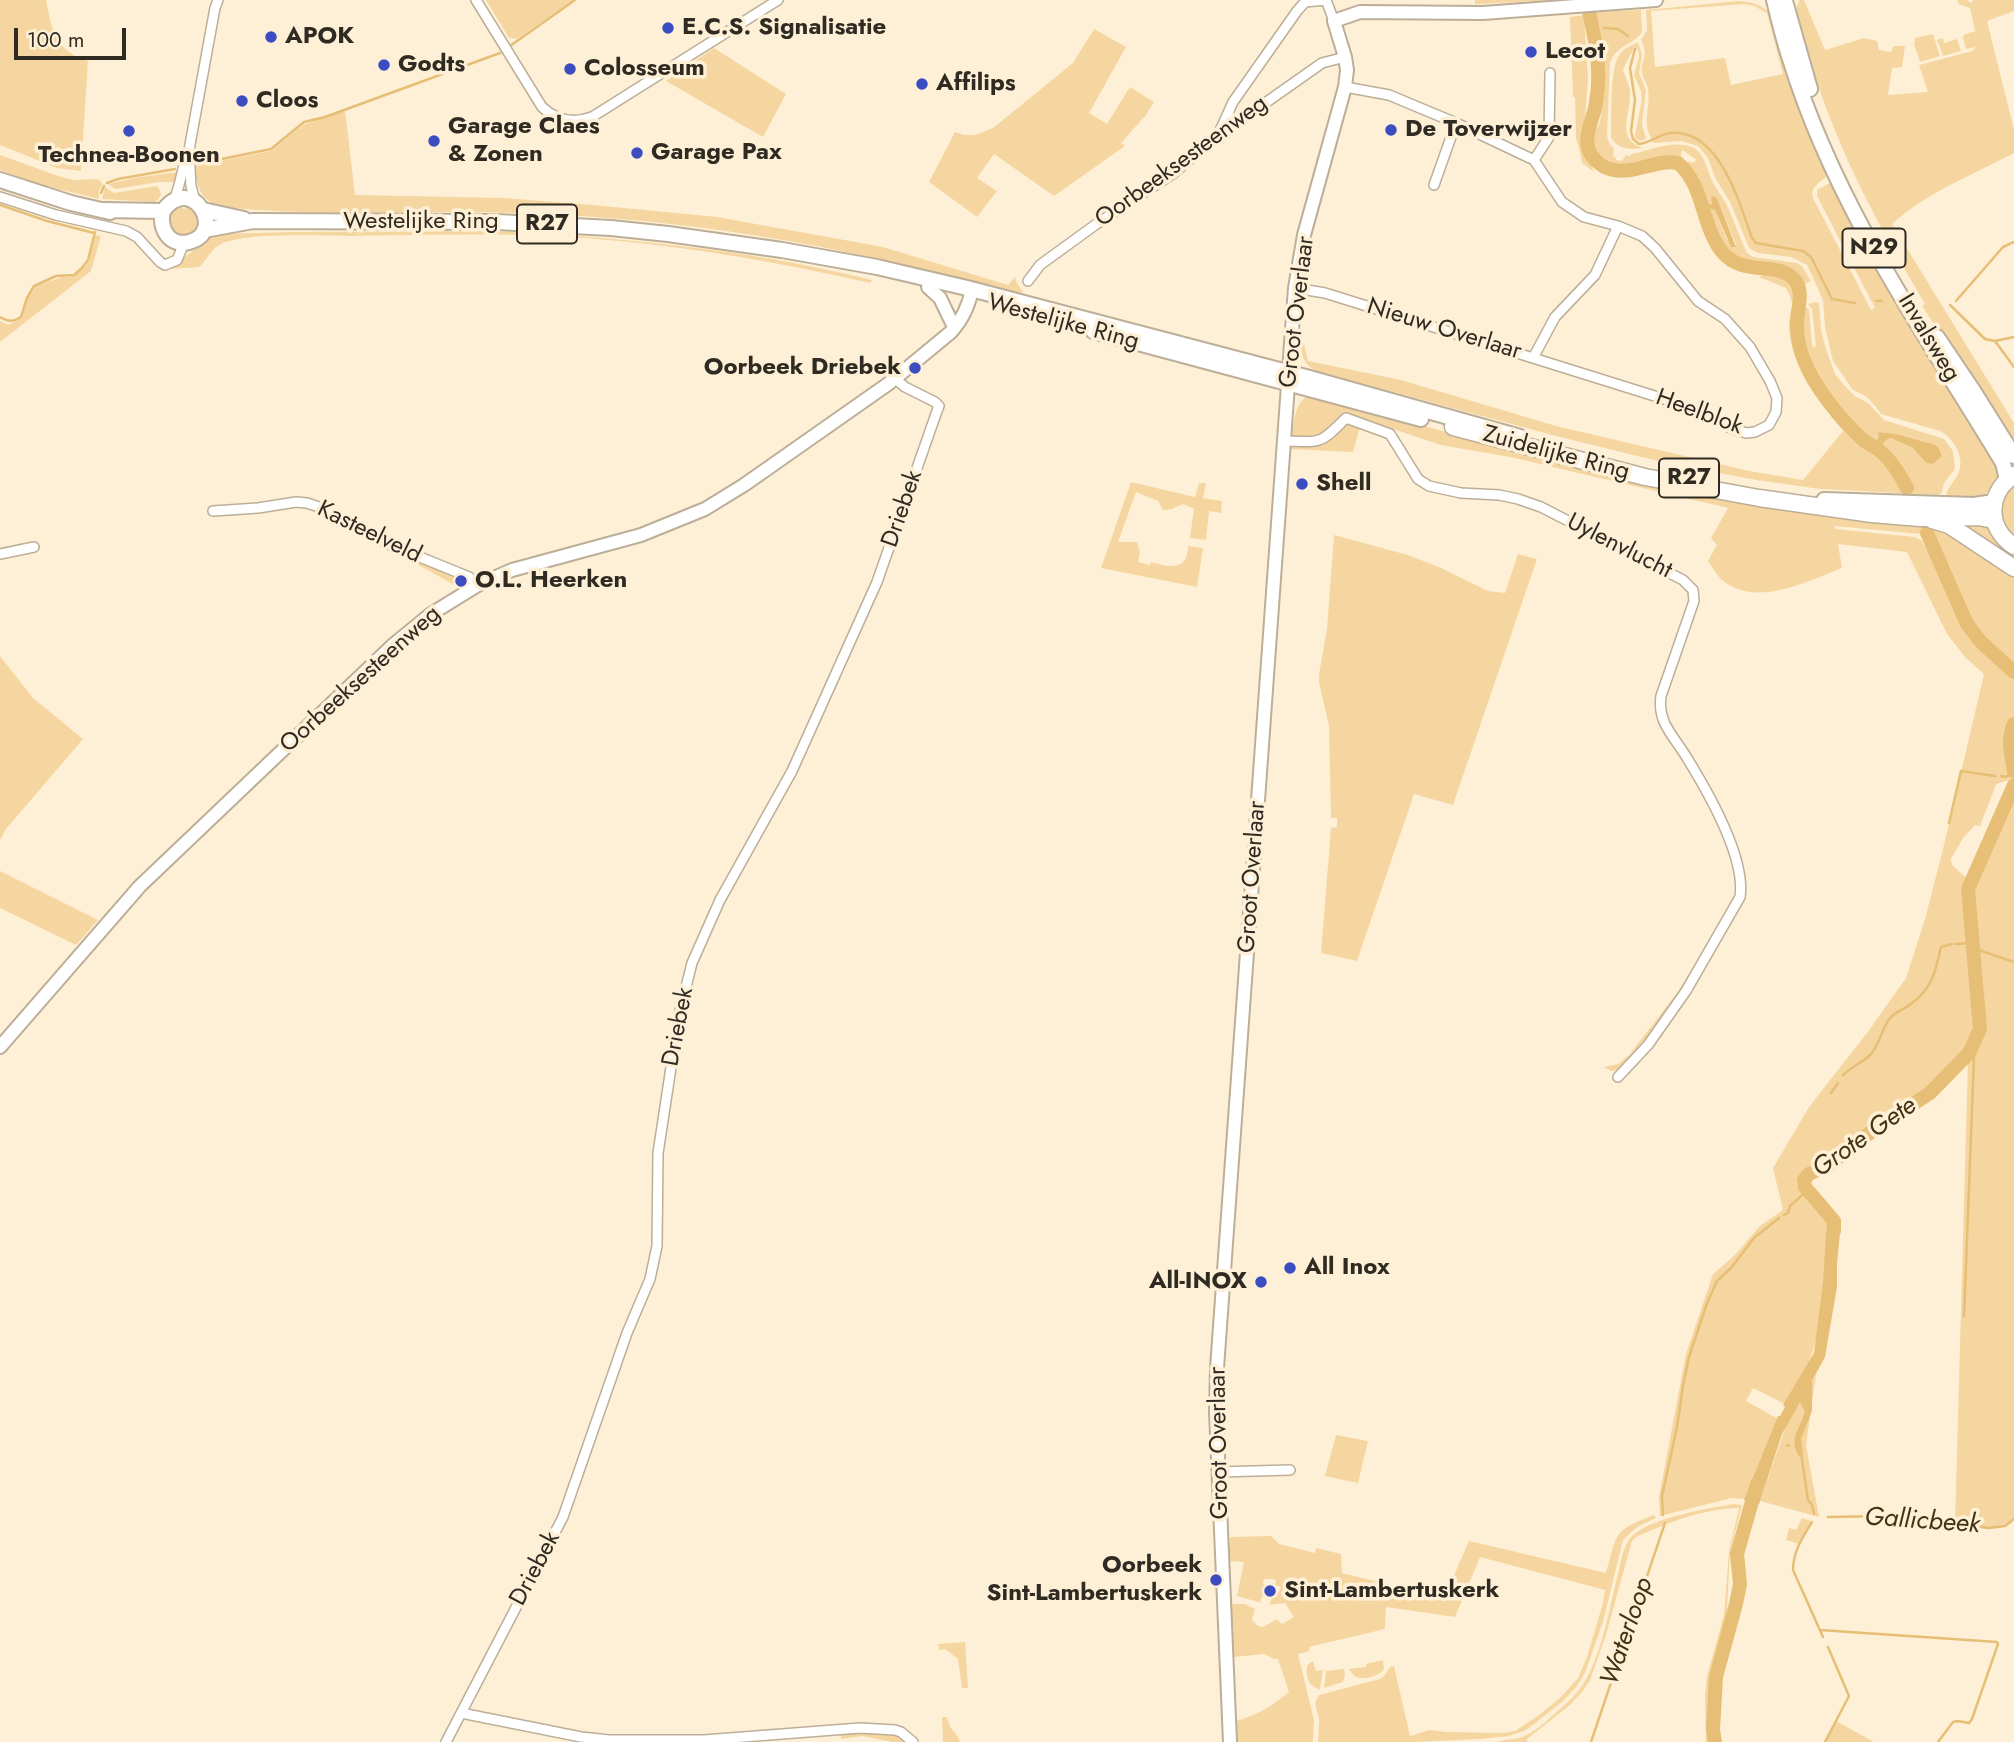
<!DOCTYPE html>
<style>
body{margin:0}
#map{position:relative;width:2014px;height:1742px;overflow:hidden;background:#fef0d7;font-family:Jost,sans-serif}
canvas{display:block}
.scale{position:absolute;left:14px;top:28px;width:112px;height:32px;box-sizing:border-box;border:4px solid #302b22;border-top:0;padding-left:9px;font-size:21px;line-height:24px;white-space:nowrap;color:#302b22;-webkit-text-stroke:5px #fef0d7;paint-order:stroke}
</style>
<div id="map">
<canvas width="2014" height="1742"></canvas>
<div class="scale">100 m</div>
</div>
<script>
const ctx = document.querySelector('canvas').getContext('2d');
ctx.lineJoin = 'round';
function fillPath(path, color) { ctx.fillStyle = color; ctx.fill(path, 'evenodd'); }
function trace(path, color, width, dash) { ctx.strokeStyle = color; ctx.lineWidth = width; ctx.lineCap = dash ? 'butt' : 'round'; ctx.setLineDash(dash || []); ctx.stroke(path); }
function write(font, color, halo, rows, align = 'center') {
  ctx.font = font + ' Jost,sans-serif'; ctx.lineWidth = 7; ctx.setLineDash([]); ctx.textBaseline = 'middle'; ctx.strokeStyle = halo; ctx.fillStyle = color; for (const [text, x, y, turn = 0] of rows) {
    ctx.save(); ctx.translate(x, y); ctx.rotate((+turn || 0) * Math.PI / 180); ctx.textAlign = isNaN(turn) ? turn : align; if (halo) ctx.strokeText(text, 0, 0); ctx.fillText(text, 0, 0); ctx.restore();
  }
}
fillPath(new Path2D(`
 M0,0H46C52,30 55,51 88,61L81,171L57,168L0,145Z
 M486,0H572V1L517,39L509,38Z
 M1475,0H1560L1475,4Z
 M1800,0H1804L1825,50L1864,38L1877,41L1879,50L1891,52L1893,46H1905L1902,67L1892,68L1888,95L1928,92L1919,65L1972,51L1976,47L1966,49L1963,38L1964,35L1975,31L1970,8L1959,4L1957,0H1967L1971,3L1973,0H2014V11L1987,21L2014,130V153C1973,175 1927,192 1892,224L2014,423V451L1961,365L1922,306L1925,304C1907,273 1888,242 1872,210C1846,161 1825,109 1808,56C1803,40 1789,15 1800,0Z
 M1739,1C1752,2 1764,5 1771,15C1786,71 1803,123 1828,175C1820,183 1810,186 1813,198L1871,310L1875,308L1817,196V190L1830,183L1883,279L1999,464C1999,474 1998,478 1992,486C1980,504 1965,499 1945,499C1948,486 1952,485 1958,474C1966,459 1954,438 1940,431L1881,414L1876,407L1867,397L1853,390L1833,361L1825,327L1823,300L1807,265L1791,257L1758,253L1749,248L1730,202L1715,178L1708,158L1698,146L1681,141L1654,143C1640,124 1651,110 1648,89C1647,83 1643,79 1642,73C1640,60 1650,55 1641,40L1647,30L1646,10ZM1745,4L1754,6L1767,13L1783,74L1731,85L1725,58L1655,67L1651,11Z
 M1641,10L1642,32C1633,46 1617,44 1610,63L1607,136L1609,143L1614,149L1613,156L1616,158V160L1622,161L1626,155L1630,156L1631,154C1648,151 1666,142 1684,145C1704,147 1705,165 1712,180C1716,190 1724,198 1728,208C1735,223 1740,238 1747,253L1753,257L1797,263L1802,266L1811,281L1803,285C1799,281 1797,276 1792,273C1773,261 1745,269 1728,253C1718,243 1713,225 1708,213V209L1715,210L1727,240L1735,247L1736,244L1717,198L1712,204L1708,205L1697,180L1685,163L1690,161L1692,163L1697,160L1682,150L1680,159C1652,151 1624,179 1597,158L1593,143L1594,134L1600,122L1603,100V56H1601L1598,30L1592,20V14L1599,12Z
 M1584,15L1588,79L1583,146L1594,172L1582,163L1580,152L1576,138L1575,97H1573L1570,17Z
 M1094,29L1126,47L1089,113L1107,124L1130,87L1154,102L1146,115L1121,143L1125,146L1054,196L994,154L977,178L997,191L977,217L929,182L955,132L964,135H975L993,128L1073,63Z
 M1933,34L1940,56L1920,62L1914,44L1915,38Z
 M1943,38L1944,43L1957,39L1961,51L1943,56L1937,40Z
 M1638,42L1642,55L1639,73L1646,90L1642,124L1646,139L1640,141L1635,138V135L1642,100L1641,91L1634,75L1639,57L1638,49L1633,50L1623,69C1625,76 1629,84 1630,91C1632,113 1614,138 1643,148C1631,150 1616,149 1611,137C1612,118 1609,67 1620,54C1624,48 1631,46 1638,42Z
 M714,48L786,94L763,137L666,81Z
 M345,110L355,195L505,198L593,205L717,217L883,247L1008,285L1015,277L1016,281L1023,292L1017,293C868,252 714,222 559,215C526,213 492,212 459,212C377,212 297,216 216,206C199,196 196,184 195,166L271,151L303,125Z
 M0,155L61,177L74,180L98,179L103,184L99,190V199L38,184L0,170Z
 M178,172L176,182H159L115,189L108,184L140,177Z
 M157,186L160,190L161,195L157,201L153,202L102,199L105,187L114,193Z
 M182,203V208L186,209L187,203L199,212C199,213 199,224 199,224C197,234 182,239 175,233C171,231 170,227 167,224L168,213Z
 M491,231C619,237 747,249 872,280L870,283C784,263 696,248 608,240C522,232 434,235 347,236C316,236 248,232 221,244C211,249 207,260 199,267L169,269L214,235L219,234L293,232Z
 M95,235L101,236L91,271L0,342V321L8,325L22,318L28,298L36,286L62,277H71L83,269L89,261Z
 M1773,272C1807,281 1793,307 1793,332C1793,345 1798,359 1802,371C1796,356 1789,342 1789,326C1790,305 1797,309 1786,288L1759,277L1765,274Z
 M1816,302L1819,303L1821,330L1826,349L1835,374L1844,385L1855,396L1868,403L1884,420L1944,439L1953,451L1955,469L1944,483L1942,492L1938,495L1820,489L1756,480L1662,462L1556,436L1316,371C1302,363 1301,354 1301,339H1303L1308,361L1401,380L1556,426L1749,471L1803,480L1843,431L1829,414L1844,425L1855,440L1886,463L1899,479L1901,490L1913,489L1906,473L1881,446L1886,440L1891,438L1913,448L1926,463L1933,464V444L1896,434L1878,432L1880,438L1873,442C1862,435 1854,425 1845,415C1819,385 1798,352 1803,311L1807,308L1809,309L1812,345L1814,347L1816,346L1812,309L1808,304Z
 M1311,394L1442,431L1604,474L1737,502L1855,520L1943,526L2014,572V666L1983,638L1963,609L1932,535L1834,526L1835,529L1915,537L1921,540C1940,569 1948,604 1968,632C1980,650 1998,664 2014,679V718L2007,724L2003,731L2010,780L1999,783L1996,785L1980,826L1975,825L1963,838L1951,859L1952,865L1968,879L1963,890L1975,1022C1975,1029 1975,1036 1971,1043C1950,1079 1902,1108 1868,1131C1857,1138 1849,1147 1838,1154C1824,1162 1806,1164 1797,1179L1800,1187L1831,1223L1822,1321L1808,1366L1785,1404L1753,1388L1746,1401L1778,1419L1745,1499L1732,1498L1660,1516L1659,1497L1686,1354L1713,1274L1734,1256L1760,1226L1783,1210L1773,1168L1809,1107L1867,1033L1906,978L1925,919L1943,849L1984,674L1965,657L1947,634L1907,552L1838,544L1842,568C1808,581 1755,609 1721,579C1716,574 1712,567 1708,561L1717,545L1711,538L1728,508L1510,457L1441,445L1348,414L1320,438H1294L1292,436C1294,419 1295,401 1311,394Z
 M1348,424L1360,427L1353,452L1289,449L1291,444H1318Z
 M1131,482L1195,497L1199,483H1206L1203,498L1222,501L1221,513L1209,511L1206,540L1190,538L1194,509L1183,504L1172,509L1163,510L1158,501L1136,492L1118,542H1137L1140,552L1138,562L1150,565L1151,562C1168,567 1188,572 1188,546L1203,548L1197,587L1101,568Z
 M2014,482V537C1995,518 1996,501 2014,482Z
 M1945,519L1984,522L2014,551V563Z
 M1334,535L1408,555L1439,567L1488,591L1505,593L1518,554L1537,559L1453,805L1414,794L1357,961L1321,953L1331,828L1337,827V818H1331L1329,726L1319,683V674L1327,629Z
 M381,544L465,579L467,581L458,587Z
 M0,656L33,698L83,739L6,829L0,840Z
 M2014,797V1519C1997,1533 1975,1525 1955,1523L1968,1060L1984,1029L1972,892Z
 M0,871L98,920L76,945L0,908Z
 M1734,901L1687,985L1647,1045L1623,1069L1611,1071L1604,1067L1618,1064L1629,1055L1677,993Z
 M1816,1375L1806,1445L1819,1517L1760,1501L1787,1423Z
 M1336,1435L1368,1441L1358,1483L1325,1476Z
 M1734,1504L1742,1505L1730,1552L1727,1609L1722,1643L1711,1686V1742H1706L1705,1697L1707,1676L1724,1615L1729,1551L1739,1508C1702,1509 1670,1522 1636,1537L1632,1541L1605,1638L1590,1680L1582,1692L1570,1705L1527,1739V1742H1497C1504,1739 1514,1740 1522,1737C1533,1733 1544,1723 1552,1716C1562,1707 1572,1699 1579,1690C1601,1662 1609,1608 1618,1574C1621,1562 1623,1544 1633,1535C1652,1518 1708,1508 1734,1504Z
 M1654,1515L1656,1518L1637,1527L1623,1540L1603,1622L1585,1673L1577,1686L1563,1701L1533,1725L1524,1731L1509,1736L1479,1739L1415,1742H1318L1319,1720L1315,1703L1319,1695L1380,1679L1384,1676L1390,1667L1394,1666L1410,1736L1429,1730L1446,1732L1503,1733L1515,1731L1539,1715L1561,1697L1578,1678L1587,1657L1603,1603L1605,1590L1480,1557L1455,1617L1386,1607L1385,1629L1309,1647L1310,1651L1298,1654L1314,1720L1313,1742H1237L1236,1721C1257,1715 1271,1707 1289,1692L1278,1659H1274L1264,1654L1234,1657L1230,1604H1245L1255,1609L1252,1620L1258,1626L1263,1627L1277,1619L1282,1624L1294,1617L1285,1603L1269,1605L1275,1590L1279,1592L1281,1587L1275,1585L1276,1581L1273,1579H1264L1263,1584L1266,1585L1262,1598L1260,1600L1262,1603L1237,1596L1244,1562L1228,1561L1230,1537L1271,1536L1279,1544L1315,1553L1316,1548L1341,1554L1342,1573L1444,1598L1469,1541L1606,1573C1618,1532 1612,1531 1654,1515Z
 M1802,1518L1811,1521L1799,1544L1786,1540L1789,1528L1796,1530Z
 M965,1642L968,1688H962L958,1659L945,1649L939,1650L938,1644Z
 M1383,1660L1384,1670C1376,1677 1363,1681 1354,1676L1349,1669L1366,1667V1664Z
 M1313,1661L1316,1671L1323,1670L1320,1690L1310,1684C1307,1675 1303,1666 1313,1661Z
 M1344,1669L1345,1675L1343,1682L1324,1688L1326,1671Z
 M942,1717H947C950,1732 956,1730 960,1742H943Z
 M1836,1721L1874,1742H1824Z
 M835,1732H894L909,1742H892L862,1736L841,1739V1734L835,1735Z`), '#f6d6a0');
fillPath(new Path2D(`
 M1714,196L1717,198L1736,247H1731L1715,210L1708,209V205L1712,204L1711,197Z
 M1878,432L1896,434L1933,444L1938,447L1942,456L1933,464L1926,463L1913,448L1891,438L1886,440L1881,446L1873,442L1879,438Z
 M1833,1210L1841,1223L1837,1264V1287L1825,1357L1812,1381V1411L1801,1439L1803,1455L1799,1456C1788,1439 1800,1429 1805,1412L1800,1402L1782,1434L1759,1504L1744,1500L1778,1416H1780L1785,1407L1783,1405L1814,1353L1823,1283L1826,1233L1828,1224L1824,1218Z`), '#e6be75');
trace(new Path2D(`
 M1604,28L1618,29L1628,36
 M1592,31L1597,29
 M510,46L575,0
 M1635,49L1630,68L1635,100L1631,131L1633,139L1639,144C1650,143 1658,135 1670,133C1719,128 1739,202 1752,238L1756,243L1803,251L1811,257L1832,299L1855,303
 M202,163L271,149L304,122L325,117L500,53
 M107,183L118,179L175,169
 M101,193L104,186
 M0,205L47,221L94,233
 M1876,301H1882
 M1956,301L2003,247L2014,242
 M1950,305L1985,339L1995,341L2014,367
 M0,317C9,322 13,322 21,317L27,298L34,286L56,276L74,275L82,268L88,260L95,232
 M1995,341L2014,337
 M2001,776L2005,777L2014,774
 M1949,823L1961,771L1995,776
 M1956,944L1973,943
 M1973,948L2014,962
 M1843,1075C1852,1066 1860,1064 1869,1056C1880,1046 1881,1029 1890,1018C1896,1011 1905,1009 1912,1003C1932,989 1936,970 1941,947L1952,944
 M1831,1093L1838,1083
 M1784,1215L1788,1213L1790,1206L1808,1190
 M1964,1316L1974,1058L1969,1053
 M1787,1445L1789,1446
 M1801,1453L1808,1500L1812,1505L1814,1514
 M1663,1515L1662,1496L1677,1427L1683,1386L1689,1357L1707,1303L1717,1281L1731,1268L1754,1238L1779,1218
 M1828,1517L1890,1516L1989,1528L2005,1526L2014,1519
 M1812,1522C1803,1537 1793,1551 1793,1570L1823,1637
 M1820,1630L1997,1642L1998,1644L1972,1719L1969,1723L1958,1721L1953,1722L1938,1742
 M1591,1742L1665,1523
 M1825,1742L1849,1696L1828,1647`), '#e6be75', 2.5);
trace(new Path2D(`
 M1588,0C1589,17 1594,32 1596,48C1599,66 1599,85 1596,103C1594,117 1583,137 1589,151C1593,160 1604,169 1614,170C1636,174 1656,159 1678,163C1705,186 1701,227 1723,253C1743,276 1775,262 1792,277C1806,290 1797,308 1797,323C1797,336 1799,349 1804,360C1814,387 1840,418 1861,438C1866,443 1873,446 1879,450C1892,461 1900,474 1907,488
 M1927,533L1967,624L1981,642L2014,672
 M2014,724C2006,737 2012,757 2014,772
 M1834,1231V1221L1805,1187L1804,1180L1809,1174L1830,1164L1871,1132L1930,1093L1969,1053L1980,1029L1968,889L2014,785
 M1715,1742L1713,1730L1716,1677L1736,1604L1740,1584L1737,1554L1757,1484`), '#e6be75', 14);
const street = new Path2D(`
 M476,0L542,107C557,121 573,124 592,117L778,0
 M1326,0L1334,21
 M1218,135L1233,102L1297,11L1305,2L1326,0
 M189,151L191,186L195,201
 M1534,160L1549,137L1550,73
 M1434,185L1456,123
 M0,197L56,215L126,231L137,237L160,262L165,265L177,260L184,243
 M174,200C181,184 182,166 189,150L215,8L218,0
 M1028,281L1040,265L1095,225L1174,173L1217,137L1322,63L1345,57
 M1295,288L1325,293L1533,358L1555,317L1595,275L1618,226L1584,217L1562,202L1534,160L1456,123L1389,95L1345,87
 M1533,358L1677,403L1731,428L1746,433L1755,432L1769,425L1776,412L1777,398L1770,381L1750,347L1725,319L1698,301L1655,248L1642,236L1618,226
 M1285,441C1322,442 1319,445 1346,418L1390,434L1418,479L1429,486L1461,493L1499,495L1518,499L1541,507L1683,580L1693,590L1694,601L1661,696C1657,723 1674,736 1687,758C1708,792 1746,857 1740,897L1686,991L1648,1045L1618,1077
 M213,511L258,508L296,502L307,503L319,507L383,542L469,577L478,585
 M0,554L34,547
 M1219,1472L1290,1470
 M461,1713L581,1737L609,1740H704L860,1728L895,1730L901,1732L913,1742
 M446,1742L563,1517L627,1333L650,1279L657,1246L658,1153L679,1015L692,963L720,900L792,771L877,582L937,411L939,406L935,402L905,387L894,378`);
const secondary = new Path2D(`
 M928,287L940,298L952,323
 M0,1047L140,886L392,646L431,614L478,585L512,570L641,535L705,509L744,485L888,384L951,332C962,320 969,305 972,289
 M1230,1742L1216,1412L1217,1368L1295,288L1304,235L1345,87L1347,70L1345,57L1334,21L1360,12L1483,13L1656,0`);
const primary = new Path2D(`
 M1774,0C1779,21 1784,42 1791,62C1836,207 1925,334 2003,463L2007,480
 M1785,1L1810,89
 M0,180L71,203L110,212
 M103,210L163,211C191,172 228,232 189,242C168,247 159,227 163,211
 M203,210L244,219
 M204,230L253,221L497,222L611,228L668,234L782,250L877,267L967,288L1306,377L1520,437
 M1093,331L1421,419
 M1937,337L1974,392L2014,456
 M1824,500L1974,505L1994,502`);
const highway = new Path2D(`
 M1453,427L1645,477L1759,498L1872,514L1920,518L1978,517L1994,520
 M2014,475C1987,493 1986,528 2014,546
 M1932,520L1949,525L2014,568`);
trace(street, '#bcae97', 12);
trace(secondary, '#bcae97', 16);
trace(primary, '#bcae97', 18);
trace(highway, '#bcae97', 19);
trace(street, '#fff', 9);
trace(secondary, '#fff', 12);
trace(primary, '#fff', 14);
trace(highway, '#fff', 16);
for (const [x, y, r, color] of [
 [668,28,7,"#3b4dc0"],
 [271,37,7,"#3b4dc0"],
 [1531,52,7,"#3b4dc0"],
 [384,65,7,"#3b4dc0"],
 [570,69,7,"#3b4dc0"],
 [922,84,7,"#3b4dc0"],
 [242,101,7,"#3b4dc0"],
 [1391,130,7,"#3b4dc0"],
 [129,131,7,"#3b4dc0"],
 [434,141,7,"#3b4dc0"],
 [637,153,7,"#3b4dc0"],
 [915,368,7,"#3b4dc0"],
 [1302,484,7,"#3b4dc0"],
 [461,581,7,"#3b4dc0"],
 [1290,1268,7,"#3b4dc0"],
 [1261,1282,7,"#3b4dc0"],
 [1216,1580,7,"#3b4dc0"],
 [1270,1591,7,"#3b4dc0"]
]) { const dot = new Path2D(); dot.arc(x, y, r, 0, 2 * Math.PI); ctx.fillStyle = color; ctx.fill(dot); trace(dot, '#fef0d7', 2.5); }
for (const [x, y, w] of [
 [547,224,60],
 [1874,248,63],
 [1689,478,60]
]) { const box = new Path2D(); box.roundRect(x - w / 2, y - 19.5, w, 39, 5); ctx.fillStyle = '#fef0d7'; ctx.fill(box); trace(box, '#302b22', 2); }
write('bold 23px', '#302b22', null, [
 ["R27",547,224],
 ["N29",1874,248],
 ["R27",1689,478]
]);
write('bold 24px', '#302b22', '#fef0d7', [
 ["E.C.S. Signalisatie",682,28],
 ["APOK",285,37],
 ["Lecot",1545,52],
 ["Godts",398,65],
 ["Colosseum",584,69],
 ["Affilips",936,84],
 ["Cloos",256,101],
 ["Garage Claes",448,127],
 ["& Zonen",448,155],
 ["De Toverwijzer",1405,130],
 ["Garage Pax",651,153],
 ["Technea-Boonen",129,156,"center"],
 ["Oorbeek Driebek",901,368,"right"],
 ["Shell",1316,484],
 ["O.L. Heerken",475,581],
 ["All Inox",1304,1268],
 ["All-INOX",1247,1282,"right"],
 ["Oorbeek",1202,1566,"right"],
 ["Sint-Lambertuskerk",1202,1594,"right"],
 ["Sint-Lambertuskerk",1284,1591]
], 'left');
write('24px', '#302b22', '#fef0d7', [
 ["Oorbeeksesteenweg",1182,162,-36],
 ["Westelijke Ring",421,222],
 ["Groot Overlaar",1298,312,-83],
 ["Westelijke Ring",1063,323,15],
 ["Nieuw Overlaar",1444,330,17],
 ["Invalsweg",1928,338,59],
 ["Heelblok",1699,413,20],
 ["Zuidelijke Ring",1556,454,15],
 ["Driebek",903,509,-71],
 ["Kasteelveld",369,533,26],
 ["Uylenvlucht",1619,547,27],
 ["Oorbeeksesteenweg",361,680,-42],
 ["Groot Overlaar",1253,877,-86],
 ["Driebek",679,1027,-79],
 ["Groot Overlaar",1220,1443,-91],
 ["Driebek",536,1569,-62]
]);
write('italic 26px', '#443313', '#fef0d7', [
 ["Grote Gete",1865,1138,-35],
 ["Gallicbeek",1922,1522,4],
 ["Waterloop",1628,1632,-71]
]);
</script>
